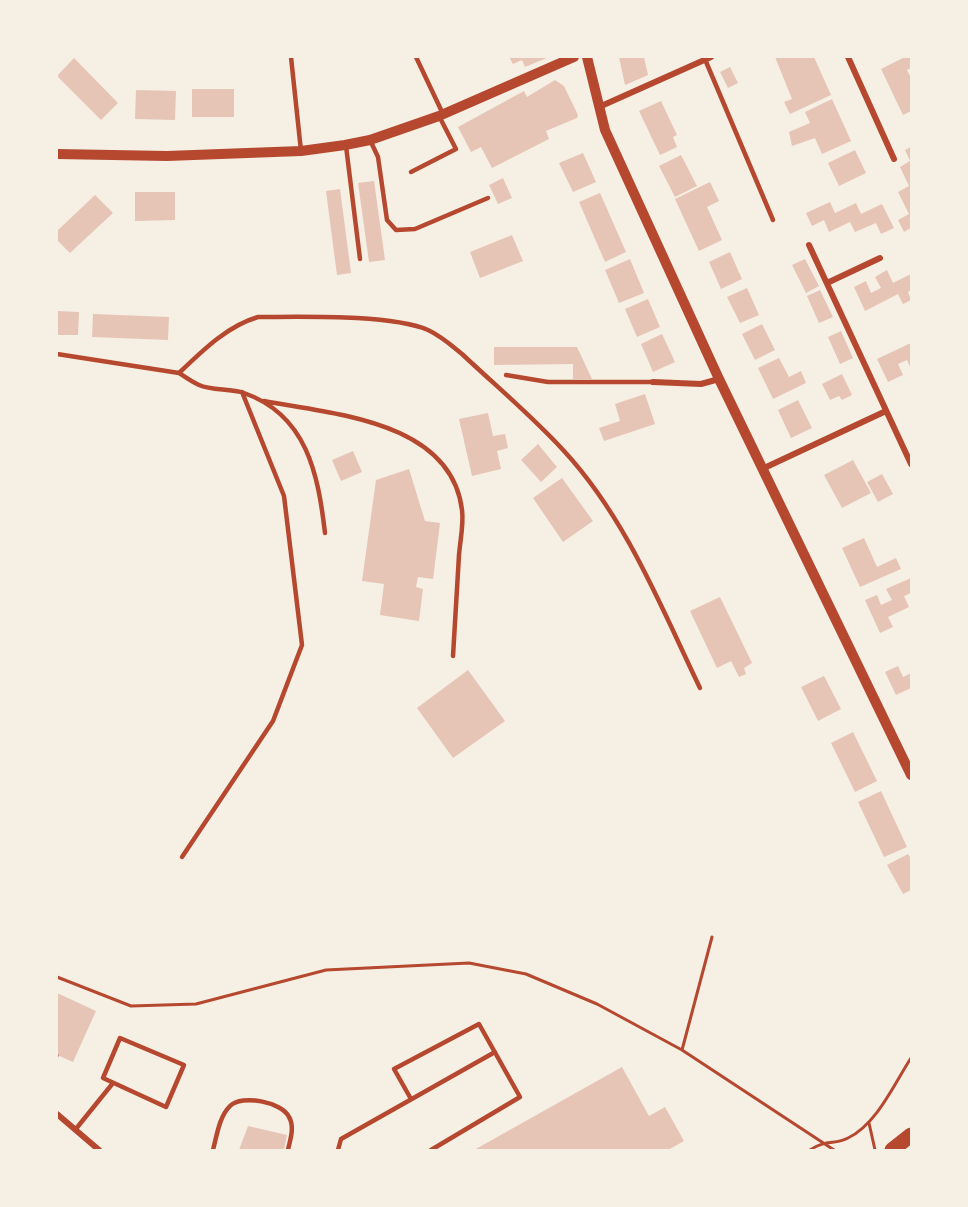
<!DOCTYPE html>
<style>
body{margin:0}
#map{position:relative;width:968px;height:1207px;overflow:hidden;background:#f6efe4;font-family:"Varela Round",sans-serif}
canvas{display:block}
.frame{position:absolute;inset:0;border:58px solid #f6efe4;pointer-events:none}
</style>
<div id="map">
<canvas width="968" height="1207"></canvas>
<div class="frame"></div>
</div>
<script>
const ctx = document.querySelector('canvas').getContext('2d');
ctx.lineJoin = 'round';
function fillPath(path, color) { ctx.fillStyle = color; ctx.fill(path, 'evenodd'); }
function trace(path, color, width, dash) { ctx.strokeStyle = color; ctx.lineWidth = width; ctx.lineCap = dash ? 'butt' : 'round'; ctx.setLineDash(dash || []); ctx.stroke(path); }
fillPath(new Path2D(`
 M509,57H549L525,67L522,60L513,64Z
 M619,57H644L648,75L625,85Z
 M775,57H814L831,95L790,114L784,102L792,99Z
 M905,57H911V68L907,70L911,78V111L903,115L881,69Z
 M74,58L118,103L101,120L57,76Z
 M730,67L738,83L728,88L720,72Z
 M555,80L564,86L578,115L577,118L546,131L549,139L492,168L481,147L471,152L458,127L524,91L527,97Z
 M192,89H234V117H192Z
 M136,90L176,91L175,120L135,119Z
 M832,99L851,141L822,154L815,138L792,146L789,132L810,123L805,112Z
 M661,101L677,135L673,137L677,147L660,155L639,111Z
 M911,147V228L904,232L898,220L909,214L898,192L909,186L900,167L910,161L905,150Z
 M855,150L866,173L839,186L828,163Z
 M583,153L596,182L573,192L559,163Z
 M681,155L697,186L675,197L659,166Z
 M503,178L512,198L498,204L489,185Z
 M374,181L385,260L369,262L358,183Z
 M710,182L719,201L707,207L722,240L699,251L675,199Z
 M340,189L351,273L337,275L326,191Z
 M135,192H175V220L135,221Z
 M600,193L626,252L605,262L579,202Z
 M95,195L113,213L70,253L57,240V231Z
 M830,202L835,213L856,203L861,214L882,204L894,228L881,234L876,223L855,232L850,222L829,232L824,220L812,226L806,213Z
 M512,235L523,261L480,278L470,252Z
 M730,252L742,279L721,289L709,262Z
 M630,259L644,293L619,303L605,270Z
 M805,259L819,286L806,293L792,265Z
 M887,270L893,283L911,274V290L908,292L911,300L903,304L898,294L865,311L854,287L866,281L871,293L881,288L875,277Z
 M747,288L759,315L740,323L727,297Z
 M820,290L833,317L819,323L807,296Z
 M648,299L660,327L637,337L625,309Z
 M57,311L79,312L78,335H57Z
 M93,314L169,317L168,340L92,337Z
 M762,324L775,350L755,360L742,334Z
 M841,331L853,358L840,364L828,337Z
 M662,334L675,362L653,372L641,344Z
 M911,343V369L907,360L898,364L903,375L888,382L877,359Z
 M494,347H577L592,379H573V364L494,365Z
 M779,358L789,377L801,371L806,383L773,399L758,368Z
 M842,374L852,395L842,400L839,396L830,400L822,384Z
 M645,394L655,424L604,441L599,428L620,421L615,404Z
 M798,400L812,428L791,438L778,410Z
 M488,413L493,436L505,434L508,448L497,451L501,469L472,476L459,419Z
 M538,444L557,467L541,482L521,460Z
 M353,451L362,472L341,481L332,460Z
 M853,460L871,493L842,508L824,475Z
 M409,469L425,521L440,523L433,579L418,577L416,587L423,589L419,621L380,615L384,584L362,581L376,480Z
 M882,474L893,494L878,502L867,482Z
 M562,478L593,521L563,542L533,498Z
 M864,538L877,567L896,558L901,569L860,587L842,548Z
 M911,578V593L904,596L909,607L888,617L893,627L880,633L865,600L877,595L881,605L892,600L886,589Z
 M720,597L752,663L744,668L746,674L739,677L731,661L717,668L690,611Z
 M898,666L903,677L911,673V688L896,695L885,672Z
 M468,670L505,721L453,758L417,708Z
 M824,676L841,709L818,721L801,687Z
 M853,732L877,781L855,792L831,743Z
 M881,791L907,847L884,857L858,802Z
 M908,854L911,859V890L903,894L887,865Z
 M57,993L96,1011L73,1062L57,1055Z
 M622,1067L649,1116L665,1107L684,1141L668,1150H474Z
 M248,1126L287,1135L284,1150H239Z`), '#e6c5b7');
trace(new Path2D(`
 M57,977L131,1006L196,1004L326,970L469,963L526,974L597,1004L682,1050L834,1150
 M682,1050L712,937
 M57,1056V1055
 M869,1123L875,1150
 M810,1150C826,1139 835,1145 848,1138C877,1124 894,1084 911,1058`), '#b5482f', 3);
trace(new Path2D(`
 M291,57L301,151
 M416,57L443,114
 M704,57L773,220
 M370,140L378,157L387,220L396,230L415,229L488,198
 M346,146L360,259
 M411,172L456,149L439,116
 M57,354L179,373C202,351 227,326 258,317C301,317 390,314 428,330C441,336 451,345 462,354C496,386 533,417 564,451C626,518 661,607 700,688
 M179,373C185,377 192,382 199,385C212,391 230,388 244,393C307,415 318,474 325,533
 M506,375L548,382H653
 M264,401C333,414 451,421 462,510C464,524 460,541 459,555C457,589 455,623 453,656
 M182,857L273,721L302,645L284,496L242,392
 M120,1038L184,1065L166,1107L103,1078Z
 M411,1099L394,1069L479,1024L520,1097L431,1150
 M75,1130L113,1083
 M213,1150C217,1135 219,1117 230,1106C242,1094 282,1102 289,1117C295,1127 290,1140 288,1150
 M338,1150L341,1139L495,1052`), '#b5482f', 4.5);
trace(new Path2D(`
 M848,57L894,159
 M599,107L711,57
 M809,245L911,464
 M827,283L880,258
 M653,382L701,384L719,379
 M762,469L886,411
 M57,1114L99,1150`), '#b5482f', 6);
trace(new Path2D(`
 M587,57L605,130L719,379L911,775
 M57,154L167,156L301,151L345,145L370,140L439,116L574,57`), '#b5482f', 10);
trace(new Path2D(`
 M892,1150L911,1135`), '#b5482f', 15);
</script>
